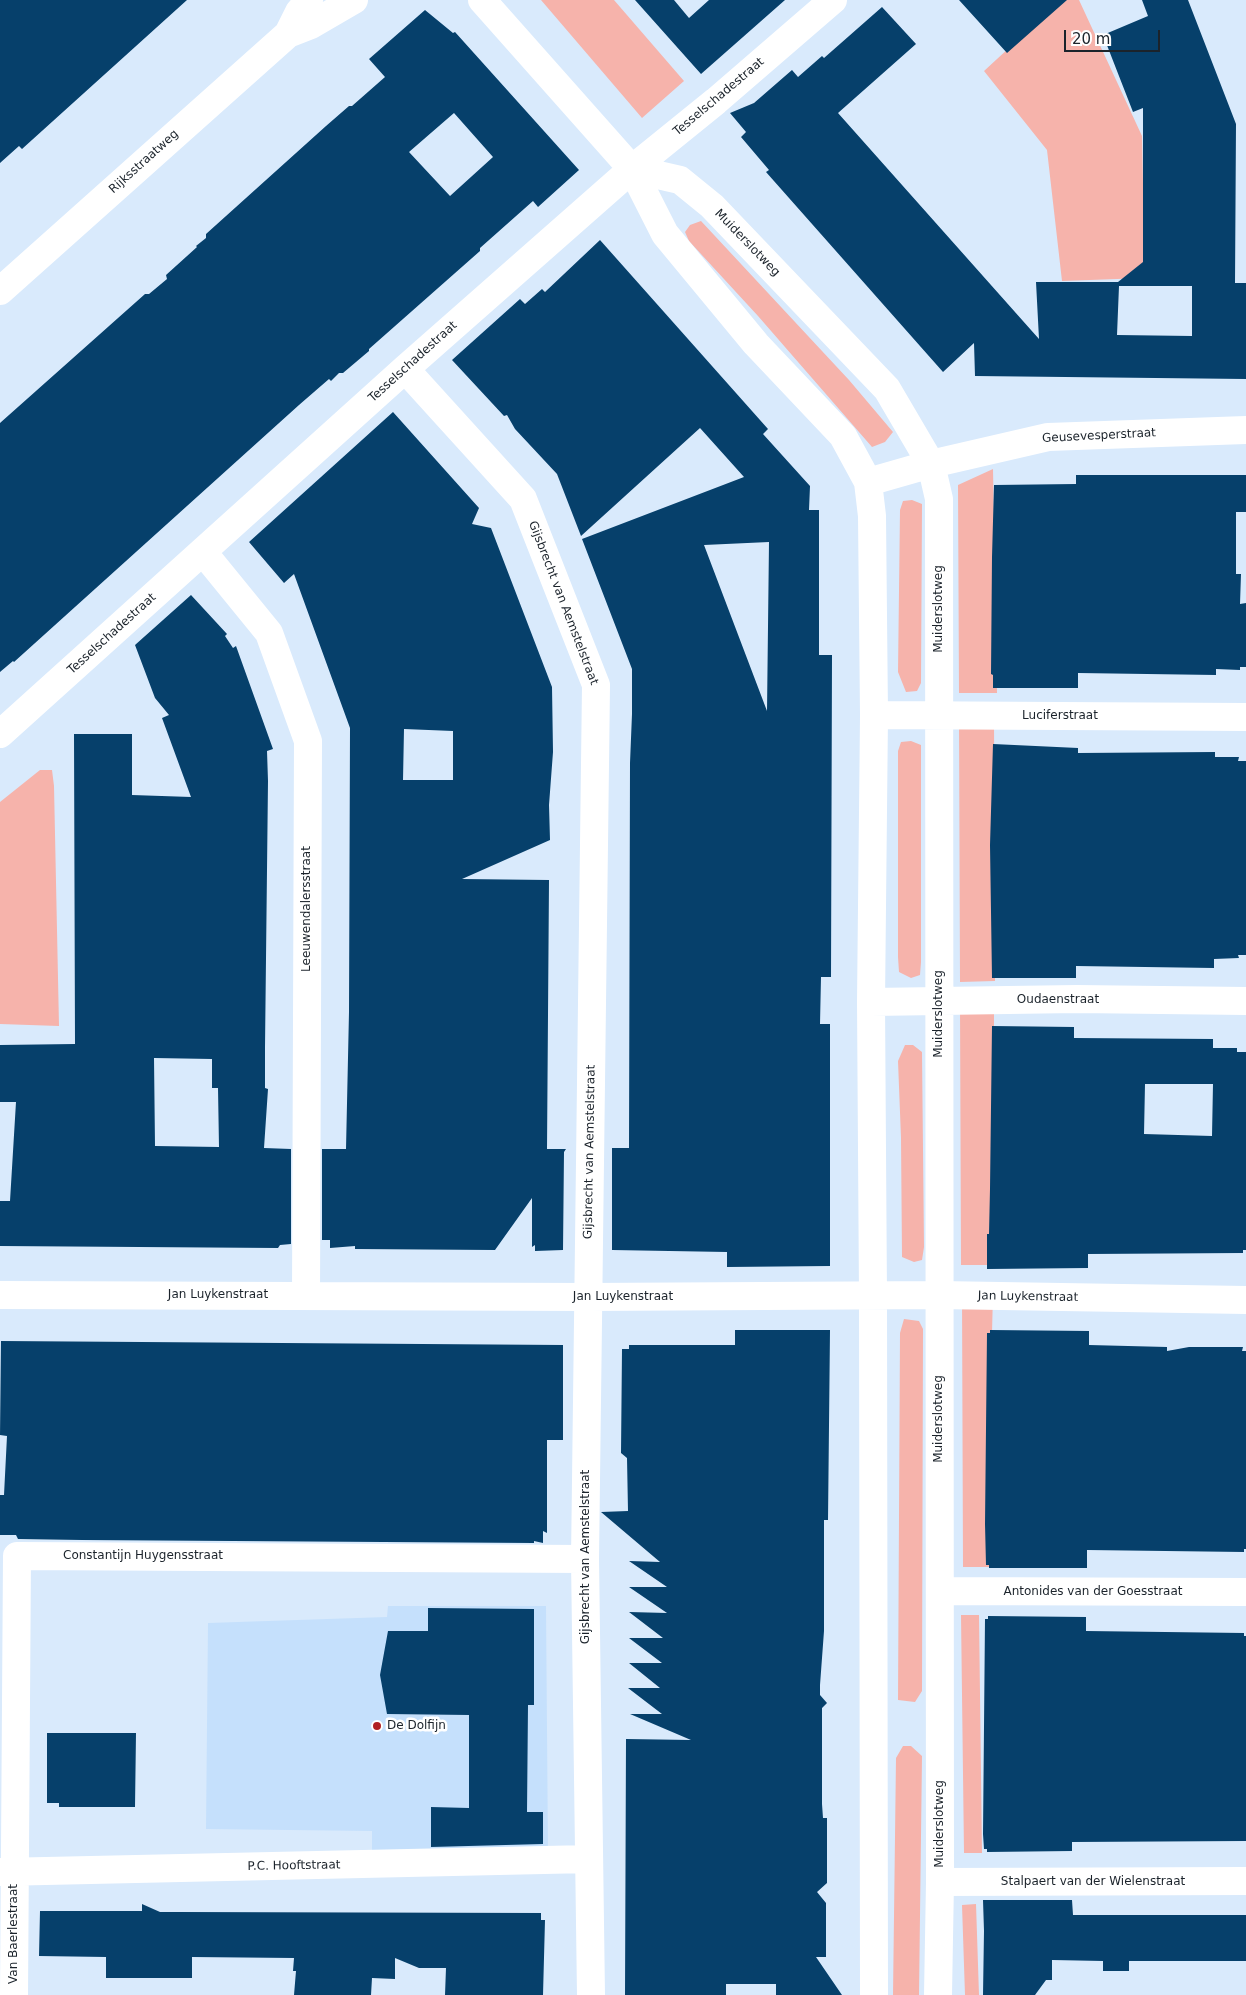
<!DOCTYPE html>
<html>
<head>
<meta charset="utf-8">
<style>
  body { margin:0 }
  #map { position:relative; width:1246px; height:1995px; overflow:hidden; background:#d9eafc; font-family:"DejaVu Sans",sans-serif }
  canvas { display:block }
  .scale { position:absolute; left:1064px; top:30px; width:96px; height:22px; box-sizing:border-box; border:2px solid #1b232b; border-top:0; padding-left:6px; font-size:15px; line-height:18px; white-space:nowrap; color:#1b232b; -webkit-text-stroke:4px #fff; paint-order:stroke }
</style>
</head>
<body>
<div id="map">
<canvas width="1246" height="1995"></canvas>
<div class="scale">20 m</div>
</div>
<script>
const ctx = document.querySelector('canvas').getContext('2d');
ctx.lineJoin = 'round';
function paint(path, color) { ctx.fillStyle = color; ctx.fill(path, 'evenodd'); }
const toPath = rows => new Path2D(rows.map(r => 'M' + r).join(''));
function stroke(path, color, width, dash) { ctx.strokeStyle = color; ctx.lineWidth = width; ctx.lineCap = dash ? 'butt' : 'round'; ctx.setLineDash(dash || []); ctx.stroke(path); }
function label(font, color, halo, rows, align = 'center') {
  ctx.font = font + ' "DejaVu Sans",sans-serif'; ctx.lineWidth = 5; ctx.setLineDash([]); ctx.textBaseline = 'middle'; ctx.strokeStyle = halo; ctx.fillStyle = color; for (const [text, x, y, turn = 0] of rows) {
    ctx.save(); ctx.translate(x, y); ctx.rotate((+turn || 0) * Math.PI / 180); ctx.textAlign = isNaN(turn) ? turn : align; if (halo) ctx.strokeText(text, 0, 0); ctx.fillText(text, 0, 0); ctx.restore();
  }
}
const built = toPath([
  [388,1606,546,1606,548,1853,372,1850,372,1831,206,1829,208,1623,387,1617]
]);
const green = toPath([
  [541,0,614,0,684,81,642,118],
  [1061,0,1079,0,1142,136,1145,278,1062,281,1047,150,984,71],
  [701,221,849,380,893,432,885,442,872,447,758,316,689,241,685,232,690,225],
  [993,469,997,693,959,693,958,485],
  [912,500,922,504,921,683,917,691,906,692,898,672,900,510,903,501],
  [994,716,995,981,960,982,959,717],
  [911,741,921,745,921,962,920,975,911,978,899,972,898,957,898,751,901,742],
  [40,770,52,770,54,786,59,1026,0,1024,0,802],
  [960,1005,994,1006,994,1265,961,1265],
  [905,1045,913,1045,922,1052,924,1247,922,1260,914,1262,902,1257,901,1138,898,1061],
  [962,1294,993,1294,989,1449,989,1567,963,1567],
  [904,1319,919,1321,923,1329,922,1691,915,1702,898,1700,900,1333],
  [961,1615,979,1615,982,1853,964,1853],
  [903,1746,911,1746,922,1756,919,1995,893,1995,896,1758],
  [976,1904,979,1995,965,1995,962,1905]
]);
const building = toPath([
  [0,0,187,0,22,149,19,146,0,163],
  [635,0,674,0,689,18,709,0,785,0,701,74],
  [959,0,1067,0,1007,53],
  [1142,0,1188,0,1236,124,1235,283,1246,283,1246,379,975,376,974,343,943,372,766,172,769,170,741,137,746,132,730,113,754,103,792,70,798,77,822,56,824,58,882,7,916,44,838,113,1039,339,1036,282,1118,282,1143,262,1143,108,1133,112,1103,35,1148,16],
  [1119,286,1192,286,1192,336,1117,335],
  [425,10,453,33,455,32,579,170,538,207,533,201,480,248,480,251,369,349,369,351,343,373,339,373,331,381,329,379,299,405,14,662,13,661,0,672,0,423,145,294,149,294,167,279,166,275,197,247,196,246,206,238,206,234,326,126,349,106,352,106,385,77,369,59],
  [454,113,493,157,450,196,409,152],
  [600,240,768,429,763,434,810,486,809,510,819,510,819,655,832,655,831,977,821,977,820,1024,830,1024,830,1266,727,1267,727,1252,612,1250,612,1148,629,1148,630,763,632,714,632,669,582,539,744,477,700,428,581,536,557,474,515,429,507,415,504,416,452,360,520,299,525,304,542,289,545,292],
  [769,542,767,711,704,545],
  [393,412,479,508,472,524,491,528,552,687,553,752,549,805,550,840,462,879,549,880,547,1149,566,1149,564,1152,563,1250,535,1251,535,1245,532,1247,532,1198,495,1250,355,1249,355,1246,330,1248,330,1240,322,1240,322,1149,346,1149,349,1012,350,728,294,574,284,583,249,542],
  [404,729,453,731,453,780,403,780],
  [1076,475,1246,475,1246,512,1236,512,1236,574,1241,574,1240,604,1246,603,1246,667,1240,667,1240,670,1216,669,1216,675,1078,673,1078,688,993,688,993,675,991,674,992,557,994,485,1076,484],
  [191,595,227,634,225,636,233,648,236,646,273,749,267,751,268,781,265,1047,265,1088,268,1089,264,1148,291,1149,291,1244,280,1245,278,1248,0,1246,0,1201,10,1201,16,1102,0,1102,0,1045,75,1044,74,734,132,734,132,795,191,797,162,718,169,715,155,698,135,645],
  [154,1058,212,1059,212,1088,218,1088,219,1147,155,1146],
  [993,744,1078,748,1078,753,1215,752,1215,757,1239,757,1238,761,1246,761,1246,955,1238,955,1239,958,1214,959,1214,968,1076,966,1076,978,992,978,990,845],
  [992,1026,1074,1027,1074,1038,1213,1039,1213,1048,1237,1048,1237,1052,1246,1052,1246,1250,1243,1250,1243,1253,1088,1254,1088,1268,987,1269,987,1234,989,1234,990,1189],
  [1145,1084,1213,1084,1212,1136,1144,1134],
  [735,1330,830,1330,828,1520,824,1520,824,1631,820,1685,820,1695,827,1703,822,1708,822,1804,823,1818,827,1818,827,1883,817,1892,826,1903,826,1957,816,1957,842,1995,776,1995,776,1984,726,1984,726,1995,625,1995,626,1739,691,1740,630,1714,662,1714,628,1688,660,1688,629,1663,662,1663,629,1638,663,1638,629,1612,667,1613,629,1587,667,1587,629,1561,660,1562,601,1512,628,1511,627,1458,621,1453,622,1349,629,1349,629,1345,735,1345],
  [990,1330,1089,1331,1089,1345,1167,1347,1167,1351,1189,1347,1243,1347,1242,1351,1246,1351,1246,1549,1244,1549,1244,1552,1087,1550,1087,1568,989,1568,989,1565,986,1565,985,1524,987,1333,990,1333],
  [1,1341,563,1345,563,1440,547,1440,547,1533,543,1531,543,1543,534,1541,534,1543,82,1540,18,1539,16,1535,0,1535,0,1495,4,1495,7,1436,0,1435],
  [428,1608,534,1609,534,1705,528,1705,527,1812,543,1812,543,1844,431,1847,431,1807,469,1808,469,1715,387,1714,380,1675,388,1631,428,1631],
  [988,1616,1086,1617,1086,1631,1244,1633,1244,1636,1246,1636,1246,1841,1072,1842,1072,1851,987,1852,987,1849,984,1849,983,1834,985,1619,988,1619],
  [47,1733,136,1733,135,1807,59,1807,59,1803,47,1803],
  [983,1900,1072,1900,1073,1915,1246,1915,1246,1961,1129,1961,1129,1971,1103,1971,1103,1961,1052,1960,1052,1980,1046,1980,1035,1995,983,1995,984,1931],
  [142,1904,160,1912,180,1912,541,1913,541,1920,545,1920,543,1995,445,1995,446,1968,419,1968,395,1958,395,1979,372,1978,371,1995,294,1995,296,1971,293,1971,294,1958,192,1957,192,1978,106,1978,106,1957,39,1956,40,1911,142,1911]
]);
const street = toPath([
  [482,0,632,169,665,234,756,344,843,436,868,482,872,516,874,715,871,1002,873,1297,874,1995],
  [632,169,680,180,712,206,887,389,931,464,939,499,940,1882,938,1995],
  [405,369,523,499,596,685,585,1559,591,1995],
  [868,482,931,464,1048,437,1246,430],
  [203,552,269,633,308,741,306,1296],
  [874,715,1246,717],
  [0,734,405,369,632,169,716,101,833,0],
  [871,1002,1077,999,1246,1001],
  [0,1295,588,1297,939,1295,1246,1300],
  [940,1591,1246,1592],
  [0,1872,589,1859],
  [940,1882,1246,1881],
  [14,1995,17,1556,585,1559]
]);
const secondary = toPath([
  [288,34,311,25,354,0],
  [0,291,288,34,299,12,309,0]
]);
const markers = [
  [377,1726,5,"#b01f22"]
];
const streetNames = [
  ["Tesselschadestraat",719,97,-40],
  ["Rijksstraatweg",144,162,-42],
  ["Muiderslotweg",747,243,46],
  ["Tesselschadestraat",413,362,-42],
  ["Geusevesperstraat",1099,436,-3],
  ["Gijsbrecht van Aemstelstraat",563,603,69],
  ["Muiderslotweg",939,609,-90],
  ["Tesselschadestraat",112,634,-42],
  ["Luciferstraat",1060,716],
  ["Leeuwendalersstraat",307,909,-90],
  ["Oudaenstraat",1058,1000],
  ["Muiderslotweg",939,1014,-90],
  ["Gijsbrecht van Aemstelstraat",590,1152,-89],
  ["Jan Luykenstraat",218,1295],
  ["Jan Luykenstraat",623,1297],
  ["Jan Luykenstraat",1028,1297,1],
  ["Muiderslotweg",939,1419,-90],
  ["Constantijn Huygensstraat",143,1556],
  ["Gijsbrecht van Aemstelstraat",586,1557,-90],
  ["Antonides van der Goesstraat",1093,1592],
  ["Muiderslotweg",940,1824,-90],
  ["P.C. Hooftstraat",294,1866,-1],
  ["Stalpaert van der Wielenstraat",1093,1882],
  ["Van Baerlestraat",14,1934,-90]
];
const poiNames = [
  ["De Dolfijn",387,1726]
];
paint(built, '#c5e0fc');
paint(green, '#f6b3ab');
paint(building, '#06406b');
stroke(street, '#fff', 28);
stroke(secondary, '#fff', 28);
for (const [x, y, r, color] of markers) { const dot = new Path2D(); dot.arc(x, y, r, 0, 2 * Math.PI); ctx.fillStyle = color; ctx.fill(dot); stroke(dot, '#fff', 2); }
label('12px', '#1b232b', '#fff', streetNames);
label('12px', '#1b232b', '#fff', poiNames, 'left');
</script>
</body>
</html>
